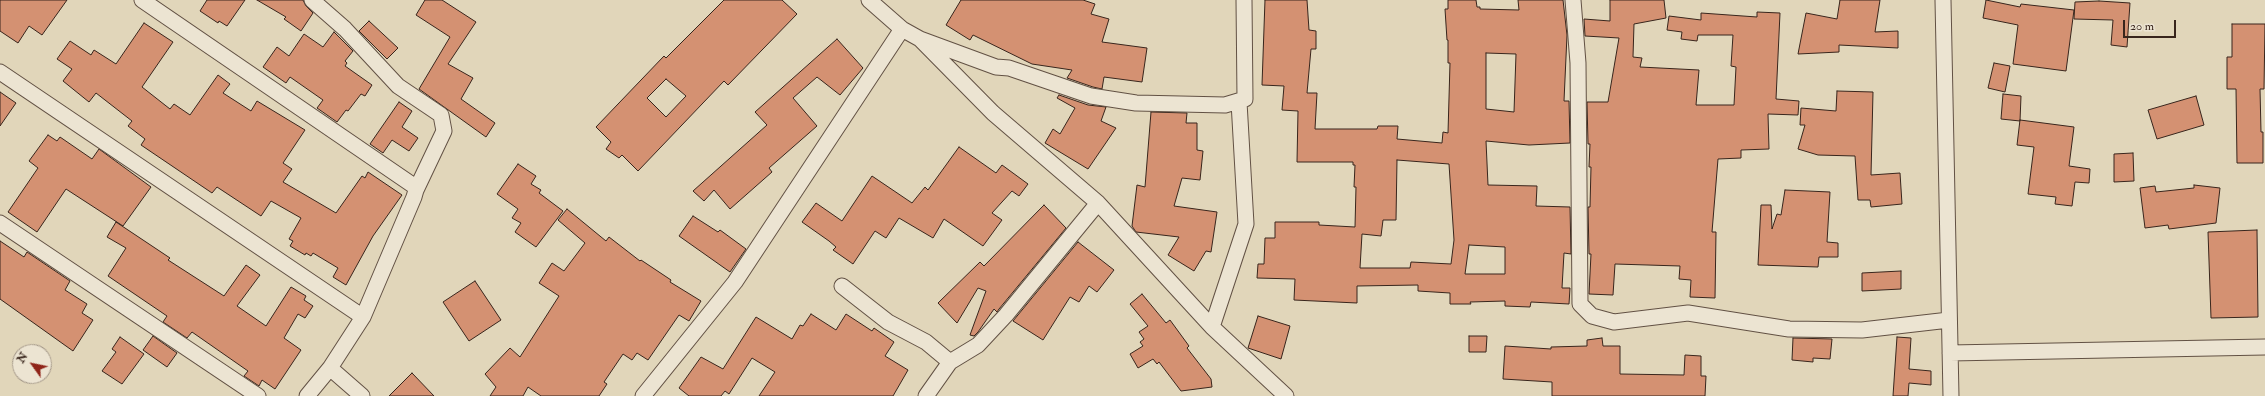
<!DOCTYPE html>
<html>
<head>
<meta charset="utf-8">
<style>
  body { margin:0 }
  #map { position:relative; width:2265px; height:396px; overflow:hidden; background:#e1d6ba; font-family:"IM FELL Double Pica",serif }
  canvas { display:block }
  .north { position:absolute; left:12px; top:344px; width:40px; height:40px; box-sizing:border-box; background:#ece4d2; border:1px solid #a49889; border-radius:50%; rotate:303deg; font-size:11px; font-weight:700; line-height:16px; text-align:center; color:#38251c }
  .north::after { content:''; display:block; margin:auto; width:14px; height:18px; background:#8f2418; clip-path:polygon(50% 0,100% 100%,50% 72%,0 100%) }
  .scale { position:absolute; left:2123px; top:20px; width:53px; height:18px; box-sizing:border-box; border:2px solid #38251c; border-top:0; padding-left:5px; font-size:12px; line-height:14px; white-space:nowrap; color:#38251c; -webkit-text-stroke:3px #ece4d2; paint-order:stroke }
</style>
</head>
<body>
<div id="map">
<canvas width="2265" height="396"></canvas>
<div class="north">N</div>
<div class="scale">20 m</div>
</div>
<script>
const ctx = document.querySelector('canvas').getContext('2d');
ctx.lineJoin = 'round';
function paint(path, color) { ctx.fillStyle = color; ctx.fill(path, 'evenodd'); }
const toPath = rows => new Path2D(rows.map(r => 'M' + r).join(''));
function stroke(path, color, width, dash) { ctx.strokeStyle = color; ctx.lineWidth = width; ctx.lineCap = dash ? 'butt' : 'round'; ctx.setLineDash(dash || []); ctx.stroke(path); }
const building = toPath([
  [0,0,67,0,42,35,29,26,18,43,0,31,0,0],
  [207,0,245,0,227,26,219,21,218,23,200,11,207,0],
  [257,0,303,0,306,6,313,13,301,31,284,19,286,17,257,0],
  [425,0,442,0,476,22,448,64,473,78,461,99,495,123,486,137,419,89,450,37,416,15,425,0],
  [724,0,782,0,797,14,728,85,724,81,638,171,622,155,619,158,606,149,611,142,596,127,664,56,666,58,724,0],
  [666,79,686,96,666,117,647,98,666,79],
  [961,0,1083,0,1095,4,1091,14,1109,19,1102,42,1147,48,1142,82,1104,77,1102,89,1093,87,1067,78,1072,70,1032,64,973,35,970,40,946,25,961,0],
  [1265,0,1307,0,1309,30,1316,31,1316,49,1311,49,1307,93,1317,93,1315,129,1377,129,1378,126,1398,126,1397,139,1442,143,1443,132,1448,133,1450,63,1448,63,1448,40,1447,40,1445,9,1448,9,1448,0,1476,0,1477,7,1480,7,1480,9,1519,10,1518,0,1563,0,1567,35,1564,101,1569,101,1570,143,1529,145,1486,141,1488,185,1537,186,1536,206,1570,207,1571,254,1564,253,1562,288,1570,288,1569,304,1531,302,1530,307,1505,306,1505,301,1470,302,1471,304,1450,304,1450,293,1418,291,1418,285,1357,286,1357,303,1294,300,1295,279,1257,278,1258,264,1264,264,1265,238,1275,238,1275,222,1319,222,1319,225,1355,227,1356,187,1354,187,1355,165,1353,165,1353,162,1297,162,1298,111,1282,110,1284,86,1262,85,1265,0],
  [1486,53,1516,54,1514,112,1486,109,1486,53],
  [1397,160,1449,164,1454,240,1451,264,1411,262,1410,268,1360,268,1362,234,1381,236,1383,220,1396,220,1397,160],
  [1469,245,1505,247,1505,274,1465,274,1469,245],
  [1610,0,1664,0,1666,18,1634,24,1633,57,1642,58,1640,67,1699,70,1696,105,1734,105,1736,67,1731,66,1733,35,1698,35,1697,41,1681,39,1682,32,1667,30,1669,16,1701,20,1701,13,1757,17,1757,12,1780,13,1776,99,1799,101,1798,115,1768,114,1769,149,1741,150,1741,158,1718,159,1712,232,1716,232,1715,298,1690,297,1691,280,1679,279,1680,266,1615,264,1613,295,1589,294,1591,254,1589,254,1588,207,1590,207,1591,167,1589,167,1590,144,1588,144,1587,102,1608,102,1619,38,1585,36,1584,19,1610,21,1610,0],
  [1840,0,1880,0,1875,32,1898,31,1898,48,1839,45,1839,52,1798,54,1806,13,1837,19,1840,0],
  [1986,0,2020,7,2021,4,2074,10,2066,71,2013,64,2018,25,1983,18,1986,0],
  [2099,1,2130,3,2127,47,2111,45,2113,20,2074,19,2075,2,2099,1],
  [369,21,398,48,387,59,359,31,369,21],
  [144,23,173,42,142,87,170,109,174,104,190,115,218,75,230,84,223,93,251,111,257,101,305,130,283,163,292,169,283,182,336,213,362,176,365,178,368,172,402,195,373,236,346,285,333,277,338,268,313,253,311,256,306,253,305,255,290,246,293,241,289,239,301,218,271,201,261,216,217,187,212,193,141,145,145,139,128,126,132,121,96,93,89,102,63,81,72,69,57,59,70,41,91,55,94,50,116,64,144,23],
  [2232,24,2265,24,2264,89,2260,89,2261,132,2263,132,2263,163,2237,163,2236,89,2227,89,2227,57,2232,57,2232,24],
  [334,32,353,51,345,61,347,63,345,66,372,85,365,96,361,94,348,111,346,110,337,122,317,108,323,100,290,77,286,83,263,67,277,47,289,56,304,34,323,47,334,32],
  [837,39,863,68,840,95,817,77,793,98,817,126,769,168,772,172,730,209,714,190,704,201,693,191,767,125,755,112,837,39],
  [1994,63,2010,66,2005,92,1988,88,1994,63],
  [1837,91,1873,92,1871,175,1900,173,1902,204,1871,207,1870,200,1858,200,1855,156,1818,155,1798,149,1805,125,1800,125,1801,108,1836,111,1837,91],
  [0,92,16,103,0,126,0,92],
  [2003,94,2021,96,2020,121,2001,119,2003,94],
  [1059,95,1088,105,1106,107,1101,121,1116,128,1088,169,1045,143,1053,129,1060,134,1075,108,1057,98,1059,95],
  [2196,96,2204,125,2157,139,2148,110,2196,96],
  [399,102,412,111,402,127,418,138,409,151,392,140,383,153,370,144,399,102],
  [1151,112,1187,113,1186,123,1197,123,1197,150,1203,151,1200,180,1182,178,1174,206,1217,212,1211,252,1206,251,1194,271,1168,255,1179,237,1136,232,1132,226,1137,185,1145,187,1151,112],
  [2020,120,2074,127,2069,166,2090,169,2089,183,2075,182,2072,206,2055,204,2056,197,2028,194,2034,147,2017,145,2020,120],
  [48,135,57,141,60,137,92,159,99,149,151,187,123,226,66,189,37,232,8,212,38,168,29,161,48,135],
  [959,147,996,173,1002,165,1028,184,1019,196,1012,191,992,213,1002,220,983,246,944,219,933,238,899,218,886,238,875,231,853,264,833,250,836,247,829,241,802,222,816,203,842,221,872,176,912,203,925,187,928,190,959,147],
  [2133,153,2134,181,2114,182,2114,154,2133,153],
  [518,164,536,176,531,184,541,190,539,193,563,211,536,247,515,232,521,223,512,218,518,209,497,194,518,164],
  [2194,185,2220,188,2216,223,2169,229,2168,225,2145,228,2140,188,2155,186,2156,192,2194,188,2194,185],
  [1785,190,1830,192,1827,242,1838,243,1838,257,1819,257,1818,267,1758,265,1761,205,1771,205,1772,229,1777,214,1781,215,1785,190],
  [1044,205,1066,228,999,309,997,312,994,309,978,332,974,336,970,335,986,291,978,288,957,323,938,303,980,262,984,266,1044,205],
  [567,209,606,241,609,237,640,261,641,260,671,280,670,282,701,301,689,321,679,315,648,360,637,353,632,360,623,354,604,382,607,384,599,396,541,396,528,387,523,396,490,396,496,387,485,374,510,348,520,357,559,296,539,283,552,263,564,271,585,243,558,220,567,209],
  [693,216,718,232,720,230,746,249,730,272,679,236,693,216],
  [116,222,170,258,168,260,224,296,246,265,260,275,237,306,266,326,291,287,306,296,304,300,313,306,305,318,298,314,284,338,301,350,275,389,262,380,259,386,244,376,248,371,192,332,187,338,163,322,167,316,108,276,126,248,107,237,116,222],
  [2257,230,2258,317,2211,318,2208,232,2257,230],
  [0,241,24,257,27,252,70,281,65,290,87,304,82,313,93,320,73,351,0,299,0,241],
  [1078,242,1114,270,1097,292,1089,286,1079,302,1070,297,1043,340,1013,321,1078,242],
  [1901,271,1901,289,1862,291,1862,273,1901,271],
  [475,281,501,320,469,341,443,302,475,281],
  [1142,294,1166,323,1170,320,1189,346,1187,348,1211,379,1212,387,1181,391,1159,362,1157,364,1153,359,1138,368,1130,354,1143,346,1140,342,1144,339,1139,332,1148,326,1130,304,1142,294],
  [811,314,836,330,846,314,872,331,874,328,894,342,885,356,908,370,893,396,759,396,775,372,752,358,729,394,725,391,721,396,689,396,679,388,701,357,723,369,756,317,792,339,800,325,803,326,811,314],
  [1258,316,1290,326,1281,359,1248,348,1258,316],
  [153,336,177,353,167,367,143,350,153,336],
  [1469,336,1487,336,1486,352,1469,352,1469,336],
  [120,337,144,354,122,384,102,371,116,352,112,349,120,337],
  [1897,337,1911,338,1909,369,1931,371,1931,385,1909,383,1908,396,1893,396,1897,337],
  [1602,338,1603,346,1620,346,1620,374,1684,375,1685,355,1701,356,1701,376,1706,376,1705,396,1552,396,1552,382,1503,379,1505,346,1551,349,1551,347,1587,346,1587,340,1602,338],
  [1793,338,1832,339,1830,359,1813,358,1813,362,1792,360,1793,338],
  [412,373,434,396,389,396,412,373]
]);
const minor = toPath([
  [142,0,414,186,416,190],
  [869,0,902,29,920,39,996,67,1009,68,1091,96,1136,103,1225,105,1245,99,1244,0],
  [1573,0,1578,63,1580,304,1592,316,1614,322,1688,313,1789,329,1862,330,1949,320],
  [1943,0,1951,396],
  [920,39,993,113,1098,203,1212,327,1286,396],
  [0,72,363,317],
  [0,223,258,396],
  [842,286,888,322,926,342,950,362],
  [1212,327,1246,224,1239,102],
  [1950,353,2265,347],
  [330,368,362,396],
  [307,396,330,368,363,317,414,197,416,190,444,131,441,115,398,86,345,29,312,0],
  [643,396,735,282,902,29],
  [926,396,950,362,978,345,1006,315,1098,203]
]);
paint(building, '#d49172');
stroke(building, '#38251c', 1);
stroke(minor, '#625144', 17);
stroke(minor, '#ece4d2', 15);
</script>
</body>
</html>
